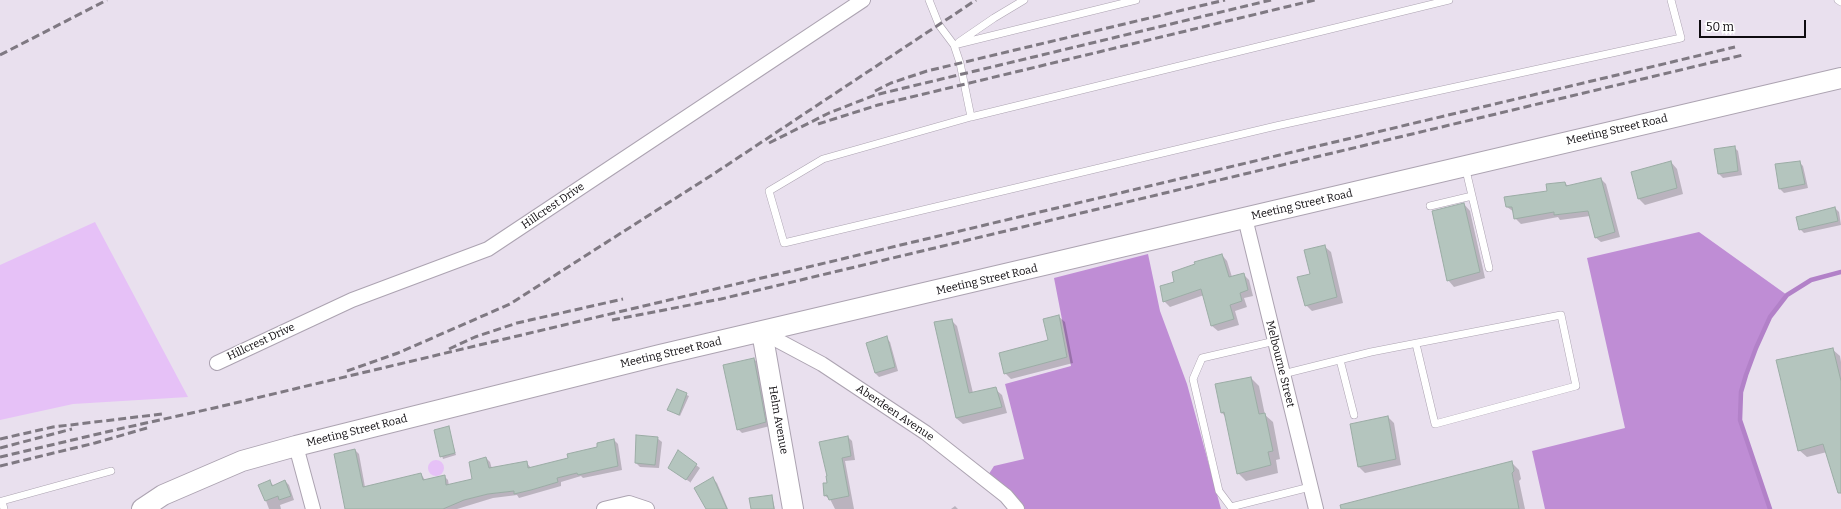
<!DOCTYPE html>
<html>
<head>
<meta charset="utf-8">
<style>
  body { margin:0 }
  #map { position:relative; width:1841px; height:509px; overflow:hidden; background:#e9e0ee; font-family:Bitter,serif }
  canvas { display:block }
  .scale { position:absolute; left:1699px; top:20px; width:107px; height:18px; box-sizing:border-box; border:2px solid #0e0b0f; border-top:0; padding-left:5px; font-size:12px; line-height:14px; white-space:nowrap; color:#0e0b0f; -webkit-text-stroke:3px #fff; paint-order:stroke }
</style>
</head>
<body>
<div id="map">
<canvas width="1841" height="509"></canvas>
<div class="scale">50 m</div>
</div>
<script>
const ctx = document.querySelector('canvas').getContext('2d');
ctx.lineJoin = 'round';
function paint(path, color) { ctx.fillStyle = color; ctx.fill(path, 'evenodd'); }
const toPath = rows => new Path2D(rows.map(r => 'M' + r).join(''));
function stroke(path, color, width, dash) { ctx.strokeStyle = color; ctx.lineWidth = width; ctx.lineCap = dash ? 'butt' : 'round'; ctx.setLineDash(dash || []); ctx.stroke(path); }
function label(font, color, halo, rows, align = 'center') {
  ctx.font = font + ' Bitter,serif'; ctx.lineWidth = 3; ctx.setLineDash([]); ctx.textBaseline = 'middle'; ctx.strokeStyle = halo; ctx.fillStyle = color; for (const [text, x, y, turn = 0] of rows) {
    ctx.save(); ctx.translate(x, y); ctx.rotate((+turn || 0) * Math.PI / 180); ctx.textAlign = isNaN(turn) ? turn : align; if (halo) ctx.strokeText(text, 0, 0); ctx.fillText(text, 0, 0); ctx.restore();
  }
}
const green = toPath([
  [95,222,188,397,73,404,0,420,0,265],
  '428 468a8 8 0 1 1 16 0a8 8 0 1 1-16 0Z'
]);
const forest = toPath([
  [1699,232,1787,295,1770,317,1756,348,1741,392,1740,420,1770,509,1545,509,1532,451,1625,428,1587,258],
  [1148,254,1160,311,1187,384,1221,509,1017,509,985,480,994,466,1024,459,1005,384,1071,366,1054,278]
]);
const shadow = toPath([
  [1734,147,1738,151,1742,175,1723,178,1719,174,1715,150],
  [1671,162,1677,169,1683,194,1645,205,1639,199],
  [1799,162,1803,166,1808,188,1784,193,1780,189],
  [1601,179,1606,184,1620,237,1601,242,1595,237,1590,216,1560,220,1558,217,1521,224,1515,218,1514,212,1507,207,1548,192,1565,183,1568,186],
  [1464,204,1470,211,1485,278,1454,287,1448,280],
  [1835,208,1839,212,1841,225,1804,233,1800,229],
  [1324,246,1331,252,1343,303,1312,311,1306,305,1311,275],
  [1222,255,1227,261,1232,277,1243,274,1249,280,1253,296,1244,298,1247,307,1235,311,1239,325,1218,331,1212,326,1204,295,1170,307,1164,301,1176,283],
  [1058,316,1065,322,1073,363,1011,379,1005,373,1049,341],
  [951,320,957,326,973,393,995,389,1002,395,1007,413,963,424,956,418],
  [886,338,890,342,898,371,879,377,875,373],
  [1832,349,1840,356,1841,362,1841,494,1827,452,1807,457,1799,450],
  [754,359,758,363,770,426,742,433,738,429],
  [1251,378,1259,386,1265,415,1273,422,1280,459,1276,460,1278,473,1246,481,1238,473,1226,417,1222,413],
  [677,391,689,396,680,416,669,410],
  [1388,417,1394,423,1401,465,1365,473,1359,467,1351,425],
  [448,427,456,455,443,459,435,431],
  [848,437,852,441,855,460,845,461,854,509,835,509,830,499,825,496,824,484,828,484],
  [657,438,662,442,659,468,640,467,636,463],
  [614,440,618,444,622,470,583,478,581,476,561,482,561,486,519,498,517,495,493,498,457,509,347,509,355,450,359,454,365,487,421,474,425,480,444,476,448,480,449,486,473,480,486,458,490,462,492,469,526,462,531,468,569,459],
  [1511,462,1519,470,1521,479,1519,481,1525,509,1362,509],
  [696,465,700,468,690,483,690,482,669,468],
  [713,479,717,483,728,509,733,509,707,509],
  [285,481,289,485,294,500,280,505,281,509,269,509,260,485,270,482,274,486],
  [772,496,775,509,752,509],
  [955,506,958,509,951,509]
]);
const stream = toPath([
  [1770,509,1740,420,1741,392,1746,375,1756,348,1770,317,1787,295,1811,280,1841,272]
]);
const building = toPath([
  [1735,146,1738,171,1718,174,1714,149,1735,146],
  [1671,161,1677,188,1638,199,1631,172,1671,161],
  [1800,161,1805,184,1779,189,1775,164,1800,161],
  [1601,178,1615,232,1595,238,1588,211,1554,215,1554,212,1514,219,1512,207,1506,207,1504,197,1547,191,1546,184,1565,182,1566,186,1601,178],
  [1464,203,1480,272,1447,281,1432,211,1464,203],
  [1835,207,1838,221,1799,230,1796,217,1835,207],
  [1325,245,1337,297,1305,306,1297,277,1310,274,1304,250,1325,245],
  [1222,254,1229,277,1244,273,1248,290,1240,293,1242,301,1230,305,1234,319,1211,326,1201,289,1163,302,1160,286,1174,282,1172,272,1195,264,1194,262,1222,254],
  [1059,315,1067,357,1004,374,999,353,1048,340,1043,319,1059,315],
  [952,319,969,393,996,387,1002,407,956,418,934,322,952,319],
  [887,336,895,367,875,373,866,343,887,336],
  [1833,348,1841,381,1841,493,1838,493,1823,444,1798,451,1776,360,1833,348],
  [754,358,766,422,737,430,723,365,754,358],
  [1251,377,1259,414,1265,413,1273,451,1268,452,1271,465,1237,474,1224,412,1221,413,1215,384,1251,377],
  [677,389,687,393,679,415,667,410,677,389],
  [1388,416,1396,459,1358,467,1350,424,1388,416],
  [449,426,455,453,440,457,434,430,449,426],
  [636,435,658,437,655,465,635,463,636,435],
  [848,436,851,456,842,458,849,496,829,500,827,495,824,496,823,483,827,483,826,476,827,476,819,442,848,436],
  [614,439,618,466,578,475,577,473,557,478,558,482,531,490,514,494,514,491,488,494,464,500,443,509,345,509,334,454,355,449,363,487,421,473,423,480,445,475,446,485,472,479,469,462,486,457,489,468,527,461,528,468,568,458,567,454,597,447,597,443,614,439],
  [678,450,697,464,686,480,668,468,678,450],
  [1512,461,1514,471,1512,473,1519,509,1341,509,1340,505,1512,461],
  [713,477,727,509,706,509,694,488,713,477],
  [270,480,272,486,285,480,291,496,279,500,278,496,265,501,258,485,270,480],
  [772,495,774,509,751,509,749,498,772,495]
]);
const lane = toPath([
  [929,0,939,25,954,45,960,63,971,117],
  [1449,0,971,117,823,159,769,191,784,243,1276,126,1681,38,1671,0],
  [1838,0,1841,2],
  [959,42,994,18,1024,0],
  [954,45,1136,0],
  [1465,166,1489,268],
  [1430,206,1472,196],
  [1340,360,1354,415],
  [1283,374,1371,352,1561,315,1576,386,1435,424,1416,344],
  [1231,507,1219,491,1193,379,1202,358,1275,341],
  [4,509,2,501,111,471],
  [1232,509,1231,507,1310,487]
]);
const street = toPath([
  [1245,218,1316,509],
  [762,332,822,364,926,433,1006,496,1017,509],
  [217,363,352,300,488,249,863,0],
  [296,446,313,509],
  [604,509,629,503,647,509]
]);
const secondary = toPath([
  [762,332,793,509],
  [142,509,163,495,242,461,296,446,660,355,1841,78]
]);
const rail = toPath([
  [0,55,107,0],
  [875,91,891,83,927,71,1225,0],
  [818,124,878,105,1315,0],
  [769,143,829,113,875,95,1271,0],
  [612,320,721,299,1743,55],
  [449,349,475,337,517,323,623,299],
  [347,371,398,353,510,304,715,173,976,0],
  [0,439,53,427,162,414],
  [0,448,72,429],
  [0,457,119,429,214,408,1735,47],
  [0,466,95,443,147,428]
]);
const streetNames = [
  ["Meeting Street Road",1617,130,-13],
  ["Meeting Street Road",1302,205,-13],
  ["Hillcrest Drive",553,206,-34],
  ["Meeting Street Road",987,280,-13],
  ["Hillcrest Drive",261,342,-25],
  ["Meeting Street Road",671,353,-13],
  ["Melbourne Street",1280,364,76],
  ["Aberdeen Avenue",895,413,34],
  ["Helm Avenue",778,420,80],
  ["Meeting Street Road",357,431,-14]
];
paint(green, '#e6c1f7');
paint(forest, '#bf8dd5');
paint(shadow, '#0003');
stroke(stream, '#b281c8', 4.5);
paint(building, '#b4c5be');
stroke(building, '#9baca5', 1);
stroke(lane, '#aca3b1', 8);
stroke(street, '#aca3b1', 16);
stroke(secondary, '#aca3b1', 22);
stroke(lane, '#fff', 7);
stroke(street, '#fff', 14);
stroke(secondary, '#fff', 20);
stroke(rail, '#7f7982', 3, [8, 4]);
label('11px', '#0e0b0f', '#fff', streetNames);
</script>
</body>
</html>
